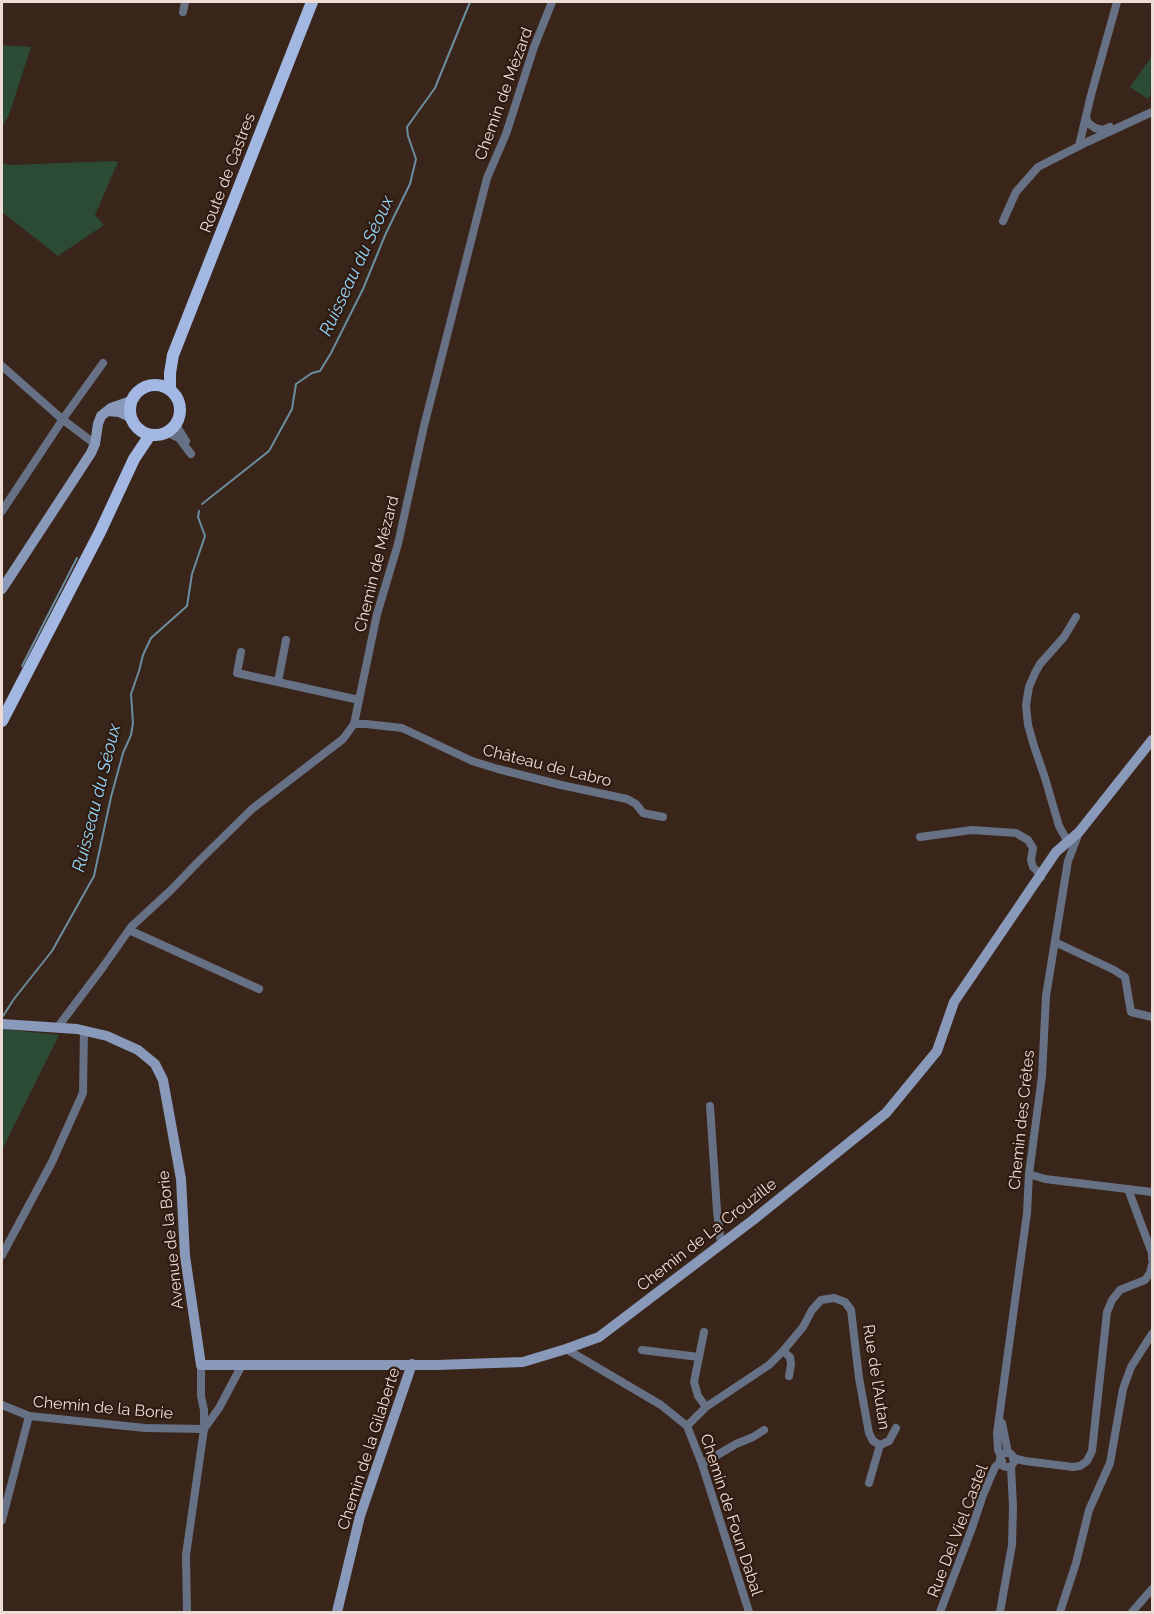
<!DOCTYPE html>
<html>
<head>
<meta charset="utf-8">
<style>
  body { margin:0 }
  #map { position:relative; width:1154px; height:1614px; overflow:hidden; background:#3a251a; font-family:Raleway,sans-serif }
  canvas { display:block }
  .frame { position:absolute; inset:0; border:3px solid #ebdcd5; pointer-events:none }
</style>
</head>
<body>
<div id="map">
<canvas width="1154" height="1614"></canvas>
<div class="frame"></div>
</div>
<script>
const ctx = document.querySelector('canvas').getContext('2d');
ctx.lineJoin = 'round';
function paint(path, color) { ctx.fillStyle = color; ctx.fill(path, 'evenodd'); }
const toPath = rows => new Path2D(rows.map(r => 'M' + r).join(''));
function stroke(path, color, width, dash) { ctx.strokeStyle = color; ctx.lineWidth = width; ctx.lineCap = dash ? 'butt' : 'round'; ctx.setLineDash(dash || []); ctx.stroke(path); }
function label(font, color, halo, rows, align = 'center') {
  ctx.font = font + ' Raleway,sans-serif'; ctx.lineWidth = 4.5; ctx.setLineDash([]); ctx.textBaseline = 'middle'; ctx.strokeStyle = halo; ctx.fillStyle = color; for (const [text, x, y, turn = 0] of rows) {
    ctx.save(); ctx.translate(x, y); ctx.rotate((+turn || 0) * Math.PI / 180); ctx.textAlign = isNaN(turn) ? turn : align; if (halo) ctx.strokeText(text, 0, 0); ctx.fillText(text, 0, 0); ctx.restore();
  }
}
const green = toPath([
  [2,45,31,47,9,115,2,127],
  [1152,56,1152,92,1148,99,1130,87],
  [114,161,118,162,95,215,104,225,58,256,2,212,2,163,10,165],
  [2,1029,59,1035,2,1150]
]);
const stream = toPath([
  [202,504,269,451,292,409,296,384,312,373,320,371,331,353,363,289,386,233,410,184,416,159,408,136,407,127,435,88,470,2],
  [22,666,77,558],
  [3,1016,14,999,52,951,94,876,111,797,123,753,131,735,133,723,131,694,139,671,143,655,151,638,187,606,192,574,205,536,198,517,199,511]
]);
const street = toPath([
  [183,12,185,2],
  [1086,117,1088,123,1095,128,1103,130,1110,127],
  [1079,146,1091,95,1117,2],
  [1003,221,1016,192,1038,167,1087,142,1152,112],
  [2,366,62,419,95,444],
  [176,425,186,441],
  [166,432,179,438,191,454],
  [2,511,65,416,103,363],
  [241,652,237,673,359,700],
  [278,682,286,640],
  [354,724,366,724,402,728,472,761,498,769,561,785,627,799,636,804,643,813,663,817],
  [920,837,972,830,1016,833,1028,840,1033,848,1031,860,1033,867,1041,875,1041,877],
  [1068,842,1059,826,1045,778,1034,746,1028,725,1026,705,1029,687,1035,673,1040,664,1064,637,1076,617],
  [129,930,259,989],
  [1055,942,1114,970,1125,977,1131,1012,1152,1017],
  [57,1028,103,967,131,927,170,891,198,862,252,809,343,739,354,724,377,614,398,544,424,426,487,178,506,134,534,47,552,2],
  [710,1106,717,1211,721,1244],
  [1029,1174,1045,1179,1152,1192],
  [1128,1189,1152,1253,1152,1259],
  [2,1255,52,1162,83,1093,84,1031],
  [704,1332,694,1382,698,1396,706,1407],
  [566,1349,661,1405,687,1426,702,1464,749,1612],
  [642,1350,699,1357],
  [783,1351,790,1357,791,1365,789,1376],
  [2,1405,29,1416,145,1428,204,1429],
  [1002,1423,1008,1453],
  [687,1426,706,1407,769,1365,783,1351,803,1327,812,1310,821,1300,834,1298,845,1302,851,1310,859,1378,869,1433,873,1441,880,1445,889,1441,896,1428],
  [204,1429,219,1408,242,1365],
  '1000 1460a7 7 0 1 1 14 0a7 7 0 1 1-14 0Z',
  [1001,1456,998,1450,997,1433,1027,1213,1029,1174,1042,1076,1046,996,1068,861,1078,835],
  [1013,1458,1025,1461,1073,1467,1080,1466,1087,1461,1092,1451,1107,1312,1112,1300,1120,1290,1145,1280,1150,1273,1152,1265],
  [702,1464,736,1444,753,1437,764,1430],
  [869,1483,880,1445],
  [2,1520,29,1416],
  [187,1612,186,1555,204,1429,204,1410,201,1396,201,1365],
  [940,1612,972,1528,983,1495,995,1467,1002,1461],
  [1000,1612,1012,1545,1013,1508,1011,1466],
  [1060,1612,1076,1563,1089,1510,1110,1463,1123,1389,1131,1367,1152,1334],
  [1132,1612,1152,1589]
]);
const secondary = toPath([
  [108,411,119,412,130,417],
  [2,589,91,453,95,444,98,424,101,416,111,408,131,401],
  [2,1024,77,1029,107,1036,138,1050,155,1064,163,1080,181,1179,185,1256,201,1365,437,1365,523,1362,566,1349,599,1337,753,1220,886,1113,937,1051,954,1002,1056,852,1079,832,1152,740],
  [337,1612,360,1516,412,1364]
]);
const primary = toPath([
  '130 410a25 25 0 1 1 50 0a25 25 0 1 1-50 0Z',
  [170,390,170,373,173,355,312,2],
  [2,721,100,532,134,459,150,435]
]);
const streetNames = [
  ["Chemin de Mézard",504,94,-70],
  ["Route de Castres",228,173,-69],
  ["Chemin de Mézard",377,564,-76],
  ["Château de Labro",547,766,14],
  ["Chemin des Crêtes",1022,1120,-84],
  ["Chemin de La Crouzille",707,1235,-38],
  ["Avenue de la Borie",171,1240,-96],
  ["Rue de l'Autan",876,1377,81],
  ["Chemin de la Borie",103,1408,5],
  ["Chemin de la Gilaberte",369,1449,-72],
  ["Chemin de Foun Dabal",731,1515,72],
  ["Rue Del Viel Castel",958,1531,-69]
];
const waterNames = [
  ["Ruisseau du Séoux",357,266,-65],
  ["Ruisseau du Séoux",97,798,-76]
];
paint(green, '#2b4b35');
stroke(stream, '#6a8ea0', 2);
stroke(street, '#677186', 8);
stroke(secondary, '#8999ba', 10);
stroke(primary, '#a2b8e2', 12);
label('16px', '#ebdcd5', '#301b11', streetNames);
label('italic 18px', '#92d6fa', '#301b11', waterNames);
</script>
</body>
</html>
